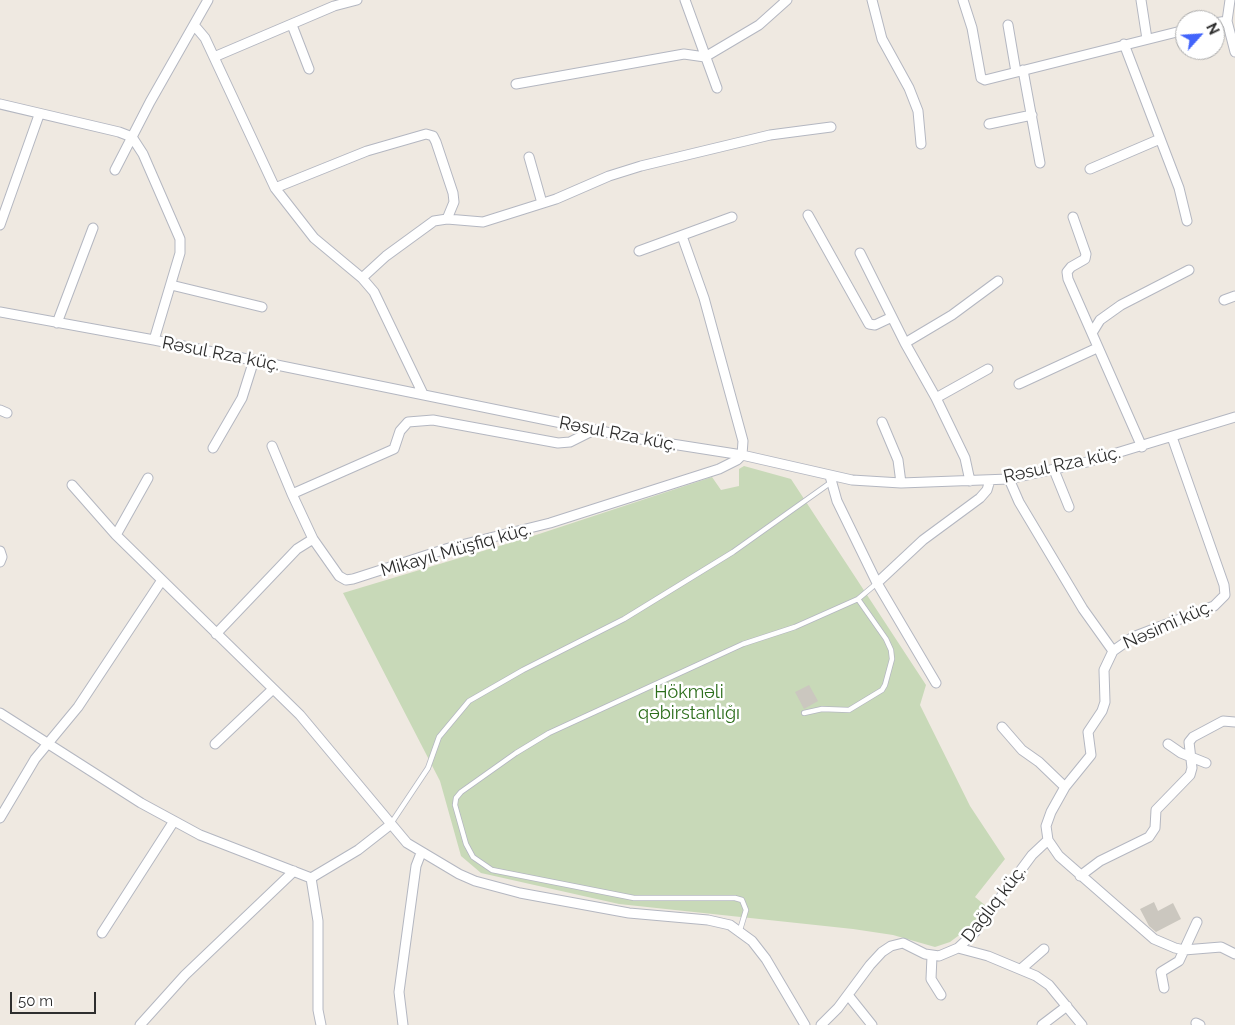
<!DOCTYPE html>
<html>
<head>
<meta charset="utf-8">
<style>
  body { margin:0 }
  #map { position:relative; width:1235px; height:1025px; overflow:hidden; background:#efe9e1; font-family:Raleway,sans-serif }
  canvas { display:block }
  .north { position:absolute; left:1175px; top:10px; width:50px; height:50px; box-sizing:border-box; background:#fff; border:1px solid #ababab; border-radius:50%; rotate:64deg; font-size:14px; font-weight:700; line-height:20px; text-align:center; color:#2e2e2e }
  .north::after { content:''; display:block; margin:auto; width:18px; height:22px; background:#4264fb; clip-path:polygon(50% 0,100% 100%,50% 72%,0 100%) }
  .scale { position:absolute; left:10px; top:992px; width:86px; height:22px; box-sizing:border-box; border:2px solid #2e2e2e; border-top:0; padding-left:6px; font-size:15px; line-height:18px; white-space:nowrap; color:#2e2e2e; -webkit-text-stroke:4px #fff; paint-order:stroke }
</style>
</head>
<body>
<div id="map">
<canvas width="1235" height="1025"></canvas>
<div class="north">N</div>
<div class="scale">50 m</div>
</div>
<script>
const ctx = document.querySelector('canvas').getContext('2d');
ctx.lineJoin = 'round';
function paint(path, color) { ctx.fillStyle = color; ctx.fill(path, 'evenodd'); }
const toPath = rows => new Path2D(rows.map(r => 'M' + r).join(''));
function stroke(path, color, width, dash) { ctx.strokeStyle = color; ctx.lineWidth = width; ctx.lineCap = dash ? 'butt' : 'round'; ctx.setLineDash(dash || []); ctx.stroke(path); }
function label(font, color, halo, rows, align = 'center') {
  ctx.font = font + ' Raleway,sans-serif'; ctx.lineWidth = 5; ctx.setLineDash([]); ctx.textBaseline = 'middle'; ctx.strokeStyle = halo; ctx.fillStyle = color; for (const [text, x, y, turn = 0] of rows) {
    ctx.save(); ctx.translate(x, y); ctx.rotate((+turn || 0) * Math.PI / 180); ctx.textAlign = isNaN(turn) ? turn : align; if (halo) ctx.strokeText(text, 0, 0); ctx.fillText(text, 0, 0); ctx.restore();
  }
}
const cemetery = toPath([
  [744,466,791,479,926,685,920,705,970,806,1005,859,975,897,986,906,974,924,950,942,935,947,893,935,853,929,619,904,481,873,461,856,440,781,343,593,536,535,712,477,721,490,739,486,739,469]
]);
const building = toPath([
  [809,685,818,701,804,709,795,692],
  [1154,902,1158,911,1173,903,1181,919,1156,932,1149,926,1140,909]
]);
const service = toPath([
  [804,713,822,709,849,710,882,690,885,685,892,659,891,650,886,639,858,599],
  [390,825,428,768,439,737,469,701,523,670,624,619,733,552,830,483],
  [740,930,746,910,742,900,735,898,634,898,492,870,473,857,466,844,455,805,456,798,461,792,516,753,549,733,743,644,795,627,858,599,877,583]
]);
const minor = toPath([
  [685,0,717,88],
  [872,0,882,39,909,88,918,111,921,144],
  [963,0,972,28,981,78,985,80,1185,30],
  [1141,0,1147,39],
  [1230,0,1227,21,1235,52],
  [1215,23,1227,21],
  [194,25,205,38,275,188,314,238,362,278,374,292,423,394],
  [292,25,309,69],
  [1008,25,1016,72],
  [1124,44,1179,188,1187,221],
  [214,57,334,6,357,0],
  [1023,70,1040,163],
  [516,84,684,54,705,57,759,25,787,0],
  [0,104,119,132,132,137,143,154,180,239,180,253,154,340],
  [989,124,1032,115],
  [529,157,542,203],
  [1090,169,1160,139],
  [115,170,150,102,208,0],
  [275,188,367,151,426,134,433,136,436,142,453,193,454,202,447,219],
  [808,215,869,324,875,325,892,317],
  [1073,217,1086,254,1085,259,1071,267,1067,272,1068,279,1142,447],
  [0,225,39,115],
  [639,251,732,217],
  [860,253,905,343,936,398,965,458,970,481],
  [362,278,386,256,434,221,447,219,483,222,556,199,609,176,641,166,770,135,831,127],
  [171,285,262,307],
  [1224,300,1235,296],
  [0,312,154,340,640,439,742,455,852,480,901,483,1009,479,1087,462,1235,417],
  [57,323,93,228],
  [1092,333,1100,320,1121,305,1189,270],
  [905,343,952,315,998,281],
  [1019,384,1097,348],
  [936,398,988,369],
  [0,410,7,413],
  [882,422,898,460,901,483],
  [1172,437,1224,585,1225,595,1214,606,1133,637,1113,651,1104,670,1105,702,1102,711,1088,732,1091,755,1065,787,1051,812,1046,826,1048,840,1059,856,1154,939,1175,948,1184,950,1221,947,1235,954],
  [272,446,292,494,313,539],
  [213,448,242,398,254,360],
  [1054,470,1069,507],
  [830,476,837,501,877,583,936,683],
  [1009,479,1019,502,1083,609,1113,651],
  [72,485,116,535,300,715,407,843,459,874,475,881,520,893,629,913,708,920,730,925,752,941,766,959,805,1025],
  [292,494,394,449,400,431,408,422,433,420,558,443,570,442,594,430],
  [116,535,148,478],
  [0,551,2,557,0,562],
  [877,583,923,540,980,498,987,490,990,480],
  [216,634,297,549,313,539,339,576,346,580,353,579,449,548,550,523,719,469,737,460,742,455,743,441,704,298,682,236],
  [0,713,141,803,200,835,311,878],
  [1002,727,1022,750,1039,762,1065,787],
  [215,744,273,689],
  [1168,744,1181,753,1206,763],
  [0,818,35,759,78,707,162,580],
  [1080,876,1100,861,1149,837,1155,828,1156,810,1190,775,1192,768,1189,742,1193,737,1223,721,1235,722],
  [102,933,174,821],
  [958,948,988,956,1036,976,1049,985,1082,1025],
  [932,956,931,979,941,995],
  [1021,969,1044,949],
  [1164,988,1161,972,1179,961,1197,922],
  [848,995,872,1025],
  [1196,1023,1200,1025],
  [140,1025,185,975,294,871],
  [321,1025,318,1010,318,921,311,878,358,850,390,825],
  [403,1025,399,992,416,866,421,853],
  [821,1025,838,1008,870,965,882,952,891,946,903,943,925,954,939,956,958,948,975,932,1032,855,1048,840],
  [1042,1025,1067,1006]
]);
const streetNames = [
  ["Rəsul Rza küç.",221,354,11],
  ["Rəsul Rza küç.",618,434,11],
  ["Rəsul Rza küç.",1062,465,-12],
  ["Mikayıl Müşfiq küç.",456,550,-16],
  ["Nəsimi küç.",1168,625,-24],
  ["Dağlıq küç.",994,904,-52]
];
const parkNames = [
  ["Hökməli",689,693],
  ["qəbirstanlığı",689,714]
];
paint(cemetery, '#c8d9b8');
paint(building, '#cbc7bf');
stroke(service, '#b4b7c1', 6);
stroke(minor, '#b4b7c1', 11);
stroke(service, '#fff', 4.5);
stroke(minor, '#fff', 9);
label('18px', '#2e2e2e', '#fff', streetNames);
label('18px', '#2c6e1b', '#fff', parkNames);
</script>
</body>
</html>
